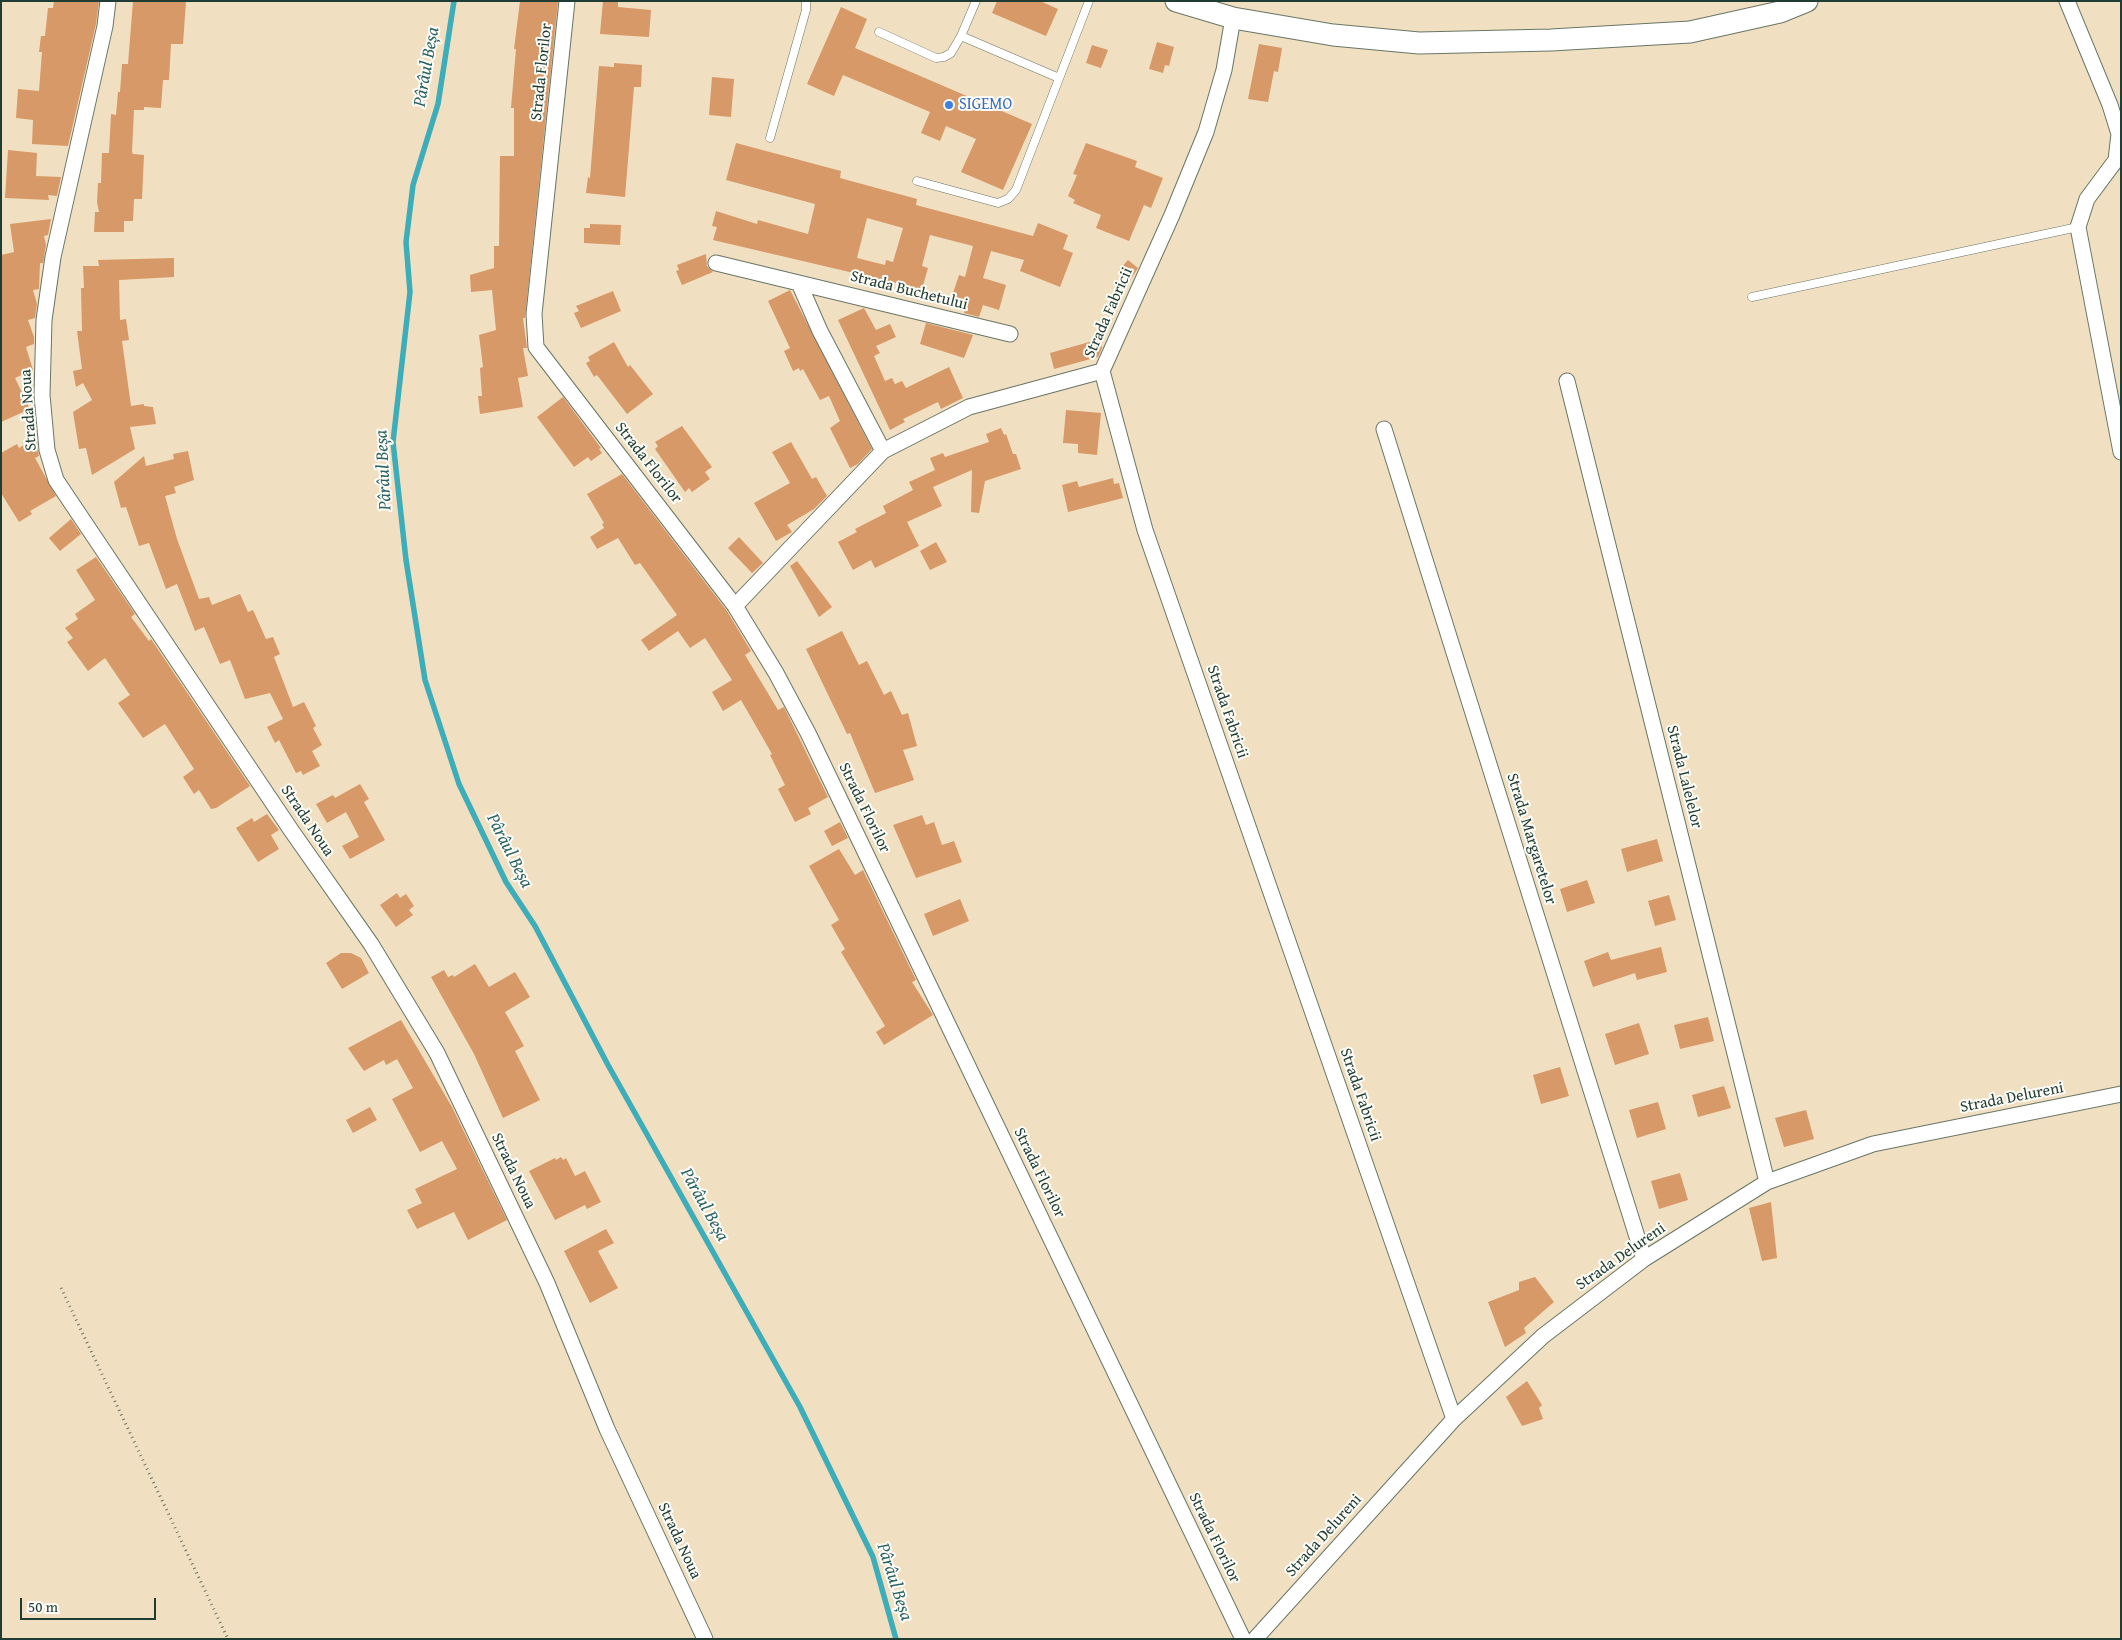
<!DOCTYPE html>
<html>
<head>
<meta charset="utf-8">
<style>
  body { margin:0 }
  #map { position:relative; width:2122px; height:1640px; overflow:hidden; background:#f1dfc1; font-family:"Gentium Book Plus",serif }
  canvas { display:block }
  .frame { position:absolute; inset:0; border:2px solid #1f3d34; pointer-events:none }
  .scale { position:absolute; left:20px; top:1598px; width:136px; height:22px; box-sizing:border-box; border:2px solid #1f3d34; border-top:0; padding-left:6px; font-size:15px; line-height:18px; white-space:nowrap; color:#1f3d34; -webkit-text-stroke:4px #fdfcf7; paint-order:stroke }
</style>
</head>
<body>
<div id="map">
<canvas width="2122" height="1640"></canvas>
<div class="frame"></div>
<div class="scale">50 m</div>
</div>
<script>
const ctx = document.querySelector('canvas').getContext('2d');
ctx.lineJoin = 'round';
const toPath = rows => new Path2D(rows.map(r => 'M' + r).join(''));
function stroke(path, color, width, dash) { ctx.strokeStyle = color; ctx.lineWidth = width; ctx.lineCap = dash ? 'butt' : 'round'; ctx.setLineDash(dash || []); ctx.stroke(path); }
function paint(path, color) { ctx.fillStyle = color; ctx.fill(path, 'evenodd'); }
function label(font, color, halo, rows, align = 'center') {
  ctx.font = font + ' "Gentium Book Plus",serif'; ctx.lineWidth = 4; ctx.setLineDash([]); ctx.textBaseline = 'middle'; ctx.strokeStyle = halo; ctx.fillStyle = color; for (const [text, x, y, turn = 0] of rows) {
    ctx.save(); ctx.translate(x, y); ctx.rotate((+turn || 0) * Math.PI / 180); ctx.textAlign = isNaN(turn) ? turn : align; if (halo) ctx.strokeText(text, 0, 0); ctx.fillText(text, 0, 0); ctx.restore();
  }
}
const stream = toPath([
  [454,1,438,104,413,185,406,242,410,292,393,442,406,560,425,680,459,784,506,882,535,926,608,1065,800,1407,873,1557,896,1639]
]);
const building = toPath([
  [54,1,99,1,96,24,68,146,32,144,33,120,16,118,18,89,39,91,42,52,39,52,41,36,45,36,48,8,53,8],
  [133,1,186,1,183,44,171,44,169,80,163,80,161,108,144,107,144,110,134,110,132,152,133,154,144,155,142,199,134,199,133,221,124,221,124,232,94,232,95,212,99,212,97,202,98,183,101,183,102,153,109,153,111,114,116,115,118,92,120,92,122,64,128,64],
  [520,1,558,1,525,318,523,318,527,348,523,348,528,376,518,378,523,407,480,414,478,396,482,396,480,368,483,367,479,335,496,330,492,290,471,292,470,275,494,268,494,246,499,246,500,156,514,156,514,108,511,108,516,49,514,49],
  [603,1,618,2,618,7,651,10,649,37,600,34],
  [997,1,1040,1,1058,9,1046,36,992,13],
  [841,7,867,19,855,48,1032,124,1003,190,961,172,976,139,946,126,940,141,921,133,930,112,843,75,834,96,807,84],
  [1157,42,1174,47,1169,66,1165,65,1163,73,1149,69],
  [1259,44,1282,48,1278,72,1274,71,1268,102,1248,99],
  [1092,45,1108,50,1101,68,1086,63],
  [614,63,642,65,641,87,634,87,625,197,586,193,588,177,590,178,599,66,614,67],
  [712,77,734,79,731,117,709,115],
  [736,143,841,171,840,178,917,199,916,205,1033,236,1038,223,1068,235,1063,249,1073,253,1060,287,1020,271,1024,260,991,251,983,278,1006,285,999,310,983,305,979,317,964,313,967,300,952,296,959,275,965,277,973,246,930,235,922,266,928,268,922,289,713,240,717,227,712,226,716,211,757,224,758,220,808,234,815,204,726,180],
  [867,218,903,228,893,262,886,260,885,265,857,258],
  [1086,143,1137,161,1135,167,1163,178,1151,208,1144,205,1129,241,1096,228,1101,215,1073,203,1075,200,1068,196,1077,175,1073,174],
  [8,150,37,153,36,176,61,177,57,196,48,195,49,200,5,198],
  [51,219,48,235,44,236,46,245,43,263,40,263,39,289,33,290,37,304,35,318,28,320,34,337,34,344,26,347,33,370,15,378,30,409,1,422,1,255,14,252,10,224],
  [590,224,621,225,620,245,584,243,584,228,590,228],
  [706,254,707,266,713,272,682,285,676,271,679,270,677,265],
  [174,258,174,277,119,280,120,320,126,319,129,340,122,341,131,406,144,404,144,406,153,407,156,424,130,427,135,449,92,475,86,448,79,449,73,412,92,400,83,383,76,387,73,371,82,369,77,331,82,331,81,288,84,288,83,266,99,266,98,260],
  [1128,260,1138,268,1129,282,1118,271],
  [790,290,872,449,858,464,850,468,830,428,840,421,829,396,820,400,803,369,800,371,799,368,793,371,784,351,790,348,768,301],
  [613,291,621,311,581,328,574,313,579,311,576,306],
  [864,308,876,330,890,324,896,337,876,346,880,353,874,356,885,381,892,378,895,384,902,381,906,388,949,367,963,398,941,409,938,402,903,419,905,422,890,430,838,320],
  [926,323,973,335,964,358,920,344],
  [1100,339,1102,348,1098,357,1054,369,1050,353],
  [614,342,628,367,630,365,653,394,627,414,597,375,594,377,586,363,590,361,588,357],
  [563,397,601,448,599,449,602,453,591,461,588,457,574,467,537,417],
  [1066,410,1101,413,1097,455,1078,453,1078,444,1063,443],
  [682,426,712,467,705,472,710,479,692,492,689,488,685,492,655,449,658,446,655,442],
  [1001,428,1004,435,1006,434,1013,454,1016,454,1021,469,985,481,979,513,971,512,972,470,933,487,942,506,907,522,919,546,875,568,871,560,853,570,838,542,857,532,855,529,886,513,883,506,913,490,909,482,935,470,930,458,943,453,945,457,989,442,986,434],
  [36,438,39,456,35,458,56,496,30,511,32,514,19,522,1,493,1,453,17,444,19,448],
  [791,442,812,479,816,477,827,496,814,509,787,525,792,532,776,541,754,503,790,483,772,452],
  [188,451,194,480,174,487,176,493,165,496,177,539,199,599,209,597,212,605,240,594,248,612,253,610,266,639,273,637,280,654,274,657,293,707,304,702,316,726,313,728,322,745,312,751,320,766,303,775,301,771,296,773,279,740,275,743,267,727,283,719,270,693,245,699,230,660,220,664,204,627,195,631,177,584,166,589,149,543,139,546,126,507,121,508,114,482,144,456,146,466,174,459,173,454],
  [622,474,727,611,751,651,745,655,778,710,784,707,828,797,808,808,811,814,795,822,778,789,785,785,770,755,772,754,741,700,723,711,712,692,732,680,705,638,690,648,678,631,649,651,641,640,677,615,640,563,635,565,618,538,597,549,590,537,604,528,602,524,604,523,587,494],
  [1113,478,1114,484,1119,483,1123,498,1068,512,1062,485,1077,481,1079,487],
  [71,519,81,534,60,551,49,538],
  [739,537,763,563,752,573,728,548],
  [936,542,947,562,930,570,920,551],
  [96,557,135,614,131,617,149,641,151,639,250,786,216,808,211,809,199,790,194,794,183,777,194,769,165,724,143,738,118,703,130,695,105,658,88,671,67,642,73,638,65,628,78,619,75,614,95,600,76,570],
  [797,561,832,607,819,617,790,566],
  [842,631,859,665,867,661,884,695,891,691,902,715,908,713,917,746,903,750,914,780,875,793,850,733,847,734,806,649],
  [360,784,369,799,364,802,385,840,350,859,342,846,359,837,346,812,327,823,316,804,333,795,335,798],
  [267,814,279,830,271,835,279,849,258,862,236,828,252,818,254,822],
  [922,815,926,825,934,822,942,845,954,841,962,862,916,878,893,825],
  [840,822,848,838,832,846,824,831],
  [1657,839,1663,861,1627,872,1621,849],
  [839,849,855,875,863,870,916,980,912,982,933,1015,884,1045,876,1032,885,1026,841,952,845,949,831,925,839,920,809,866],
  [1587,880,1595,903,1567,912,1560,889],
  [397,893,400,898,406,894,414,906,409,910,413,915,396,927,380,905],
  [1669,895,1676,920,1655,926,1648,901],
  [960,899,969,921,933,936,924,914],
  [1661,947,1667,972,1637,980,1635,973,1593,987,1584,961,1608,952,1611,960],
  [341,953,351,953,361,958,369,973,342,989,326,963],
  [475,964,489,987,515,972,530,997,505,1012,524,1046,515,1051,540,1100,503,1118,474,1054,431,977,444,970,448,977,453,975,454,977],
  [1708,1017,1714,1041,1680,1049,1674,1025],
  [401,1020,452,1107,507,1220,468,1240,454,1212,417,1229,407,1210,422,1203,415,1189,457,1169,442,1141,420,1152,392,1099,413,1088,397,1059,386,1065,384,1060,364,1071,348,1048],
  [1639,1023,1649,1054,1615,1065,1605,1034],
  [1560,1067,1569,1096,1541,1104,1533,1075],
  [1724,1086,1731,1108,1698,1117,1692,1095],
  [1658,1102,1666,1129,1637,1138,1629,1110],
  [370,1107,377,1120,353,1133,346,1120],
  [1806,1110,1814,1139,1784,1147,1775,1118],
  [561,1157,563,1160,566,1158,575,1176,585,1171,601,1202,587,1209,585,1205,555,1220,529,1171,555,1158,556,1160],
  [1680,1173,1688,1200,1659,1209,1651,1181],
  [1771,1202,1777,1258,1762,1261,1749,1208],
  [606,1229,614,1243,598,1251,618,1288,590,1303,564,1251],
  [1535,1277,1554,1302,1524,1328,1526,1333,1505,1347,1488,1302,1519,1290,1519,1282],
  [1527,1381,1542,1405,1539,1408,1543,1419,1522,1426,1506,1397]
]);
const path = toPath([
  [61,1288,228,1639]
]);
const lane = toPath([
  [879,32,936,58,944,57,951,53,961,36,976,1],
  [961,36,1059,78],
  [770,138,806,10,806,1],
  [917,181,998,203,1008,199,1016,190,1089,1],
  [1752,297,2078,227]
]);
const street = toPath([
  [108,1,105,26,53,257,44,320,42,395,47,450,56,480,291,830,371,944,437,1053,547,1283,607,1429,705,1639],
  [567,1,534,314,536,347,735,606,776,673,808,733,1243,1639],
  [2067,1,2110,105,2119,134,2116,160,2087,199,2078,227,2121,452],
  [1233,18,1224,70,1206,132,1172,215,1102,371,1145,530,1454,1419],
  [716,263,1010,334],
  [799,283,820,331,883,451],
  [1567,381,1767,1182],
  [1384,429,1644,1259],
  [735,606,883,451,969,407,1102,371],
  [1255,1639,1454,1419,1543,1336,1644,1259,1767,1182,1873,1144,2121,1094]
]);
const secondary = toPath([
  [1176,1,1233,18,1333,35,1419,43,1551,40,1690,32,1780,12,1807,1]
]);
const markers = [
  [949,105,5,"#3f7fe0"]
];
const streetNames = [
  ["Strada Florilor",542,72,-84],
  ["Strada Buchetului",909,291,14],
  ["Strada Fabricii",1109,313,-66],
  ["Strada Noua",29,410,-94],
  ["Strada Florilor",648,463,52],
  ["Strada Fabricii",1227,712,71],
  ["Strada Lalelelor",1684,777,76],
  ["Strada Florilor",864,808,64],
  ["Strada Noua",307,821,56],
  ["Strada Margaretelor",1531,839,73],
  ["Strada Fabricii",1360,1095,71],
  ["Strada Delureni",2012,1098,-11],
  ["Strada Noua",513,1171,64],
  ["Strada Florilor",1039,1173,64],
  ["Strada Delureni",1621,1257,-35],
  ["Strada Delureni",1324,1536,-48],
  ["Strada Florilor",1214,1538,64],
  ["Strada Noua",679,1541,65]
];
const shopNames = [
  ["SIGEMO",959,105]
];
const waterNames = [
  ["Pârâul Beșa",427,67,-80],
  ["Pârâul Beșa",384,470,-93],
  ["Pârâul Beșa",509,851,63],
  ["Pârâul Beșa",704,1205,61],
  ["Pârâul Beșa",894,1582,72]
];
stroke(stream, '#3dadb9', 5.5);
paint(building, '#d79967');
stroke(lane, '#687665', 9);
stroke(street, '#687665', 17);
stroke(secondary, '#687665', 23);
stroke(path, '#687665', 3, [1, 4]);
stroke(lane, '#fff', 8);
stroke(street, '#fff', 15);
stroke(secondary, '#fff', 21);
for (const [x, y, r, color] of markers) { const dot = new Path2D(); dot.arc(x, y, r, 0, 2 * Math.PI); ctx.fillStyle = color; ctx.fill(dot); stroke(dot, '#fdfcf7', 2); }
label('16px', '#1f3d34', '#fdfcf7', streetNames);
label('16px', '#366cbe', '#fdfcf7', shopNames, 'left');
label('italic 18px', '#2a6463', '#fdfcf7', waterNames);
</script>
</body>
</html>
